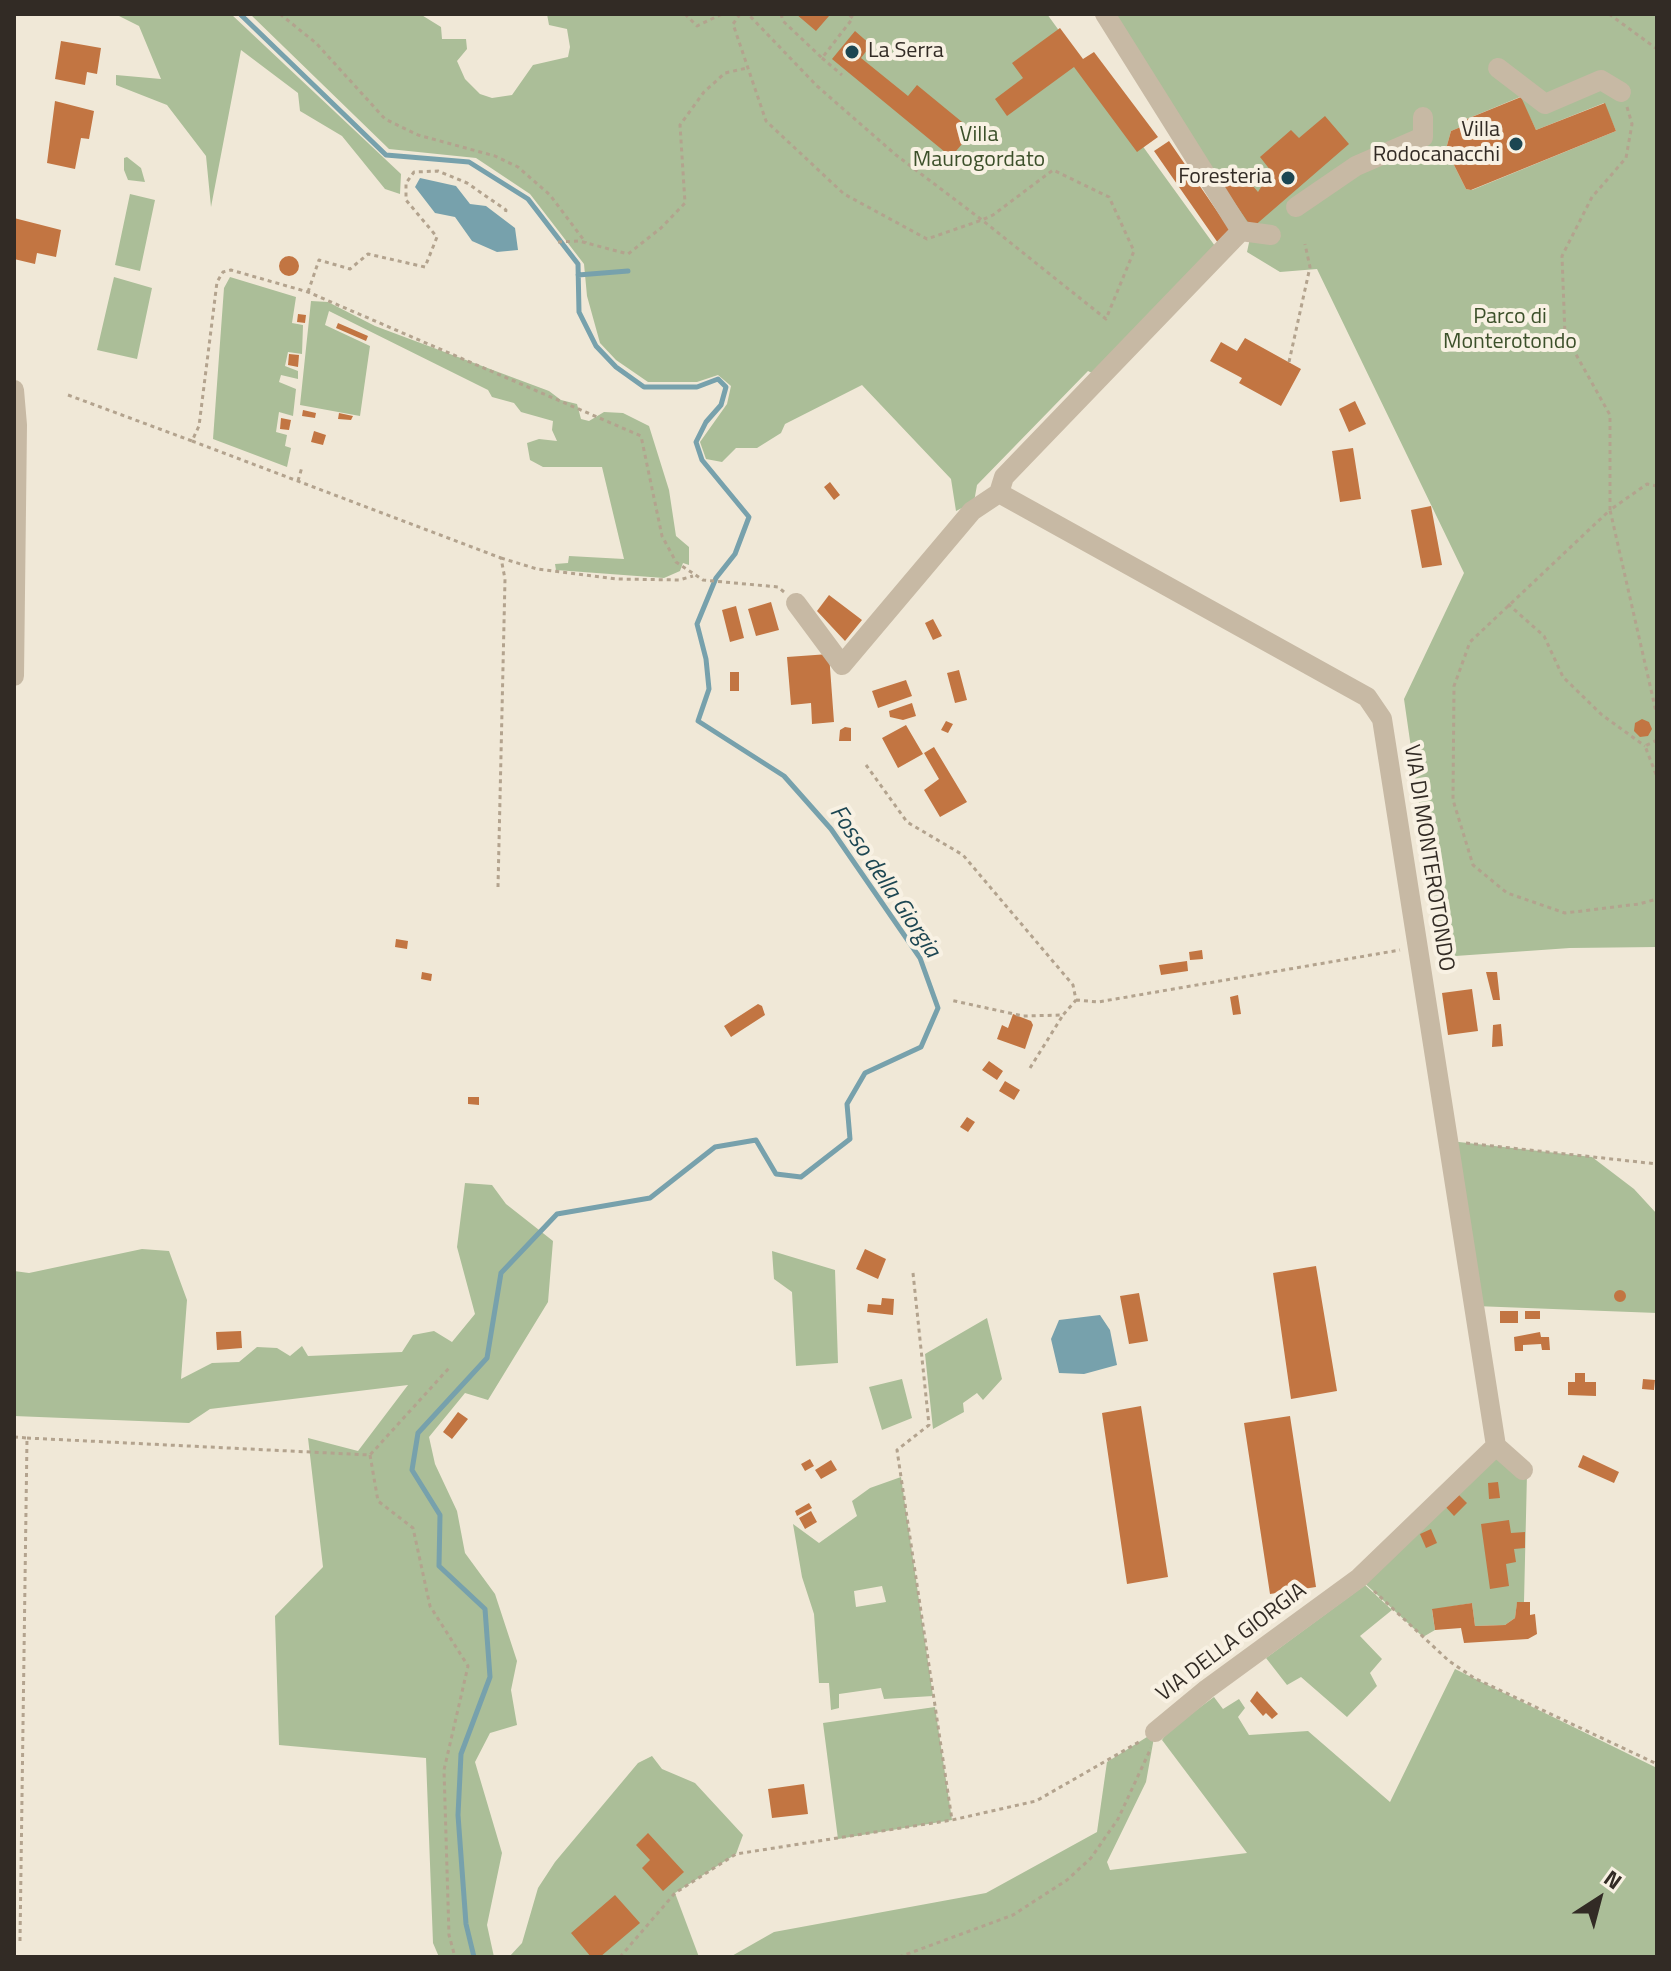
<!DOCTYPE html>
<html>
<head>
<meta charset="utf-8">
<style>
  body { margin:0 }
  #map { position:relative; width:1671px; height:1971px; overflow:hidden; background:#f0e8d7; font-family:"Titillium Web",sans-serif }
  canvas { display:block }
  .frame { position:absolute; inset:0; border:16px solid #322b25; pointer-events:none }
  .north { position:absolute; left:1559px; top:1859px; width:80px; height:80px; -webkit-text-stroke:6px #f8f1e3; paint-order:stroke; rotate:36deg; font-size:22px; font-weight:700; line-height:32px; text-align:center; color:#322b25 }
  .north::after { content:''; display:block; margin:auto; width:28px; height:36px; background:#322b25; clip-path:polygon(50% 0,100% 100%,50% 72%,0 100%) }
</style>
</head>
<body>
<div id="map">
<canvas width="1671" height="1971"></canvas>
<div class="frame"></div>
<div class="north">N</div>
</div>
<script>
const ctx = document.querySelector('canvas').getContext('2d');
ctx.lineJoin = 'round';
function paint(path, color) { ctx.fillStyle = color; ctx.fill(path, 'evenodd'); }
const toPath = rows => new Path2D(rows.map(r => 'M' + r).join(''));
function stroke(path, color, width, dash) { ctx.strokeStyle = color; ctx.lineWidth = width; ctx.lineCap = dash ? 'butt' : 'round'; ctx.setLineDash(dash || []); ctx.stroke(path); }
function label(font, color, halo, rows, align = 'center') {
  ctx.font = font + ' "Titillium Web",sans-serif'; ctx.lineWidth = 8; ctx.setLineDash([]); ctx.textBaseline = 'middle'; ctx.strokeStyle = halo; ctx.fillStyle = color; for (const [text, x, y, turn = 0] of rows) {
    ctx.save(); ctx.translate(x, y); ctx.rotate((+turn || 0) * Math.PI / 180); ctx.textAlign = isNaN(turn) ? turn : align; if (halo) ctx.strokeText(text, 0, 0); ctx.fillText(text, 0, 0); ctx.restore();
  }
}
const green = toPath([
  [115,14,231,14,401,174,400,194,385,189,342,136,300,111,298,93,241,50,211,207,206,156,167,105,116,85,116,75,161,79,139,26],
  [250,14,420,14,441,27,442,39,466,39,467,49,457,61,465,79,480,94,492,98,512,95,533,65,568,57,570,47,567,29,549,25,547,14,1047,14,1215,246,1094,374,1088,371,977,485,974,502,956,511,951,479,862,385,785,424,781,433,757,448,736,448,722,462,706,459,700,442,727,404,731,386,718,375,697,382,648,382,616,360,600,343,587,296,584,264,530,194,476,158,389,149],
  [1113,14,1657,14,1657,947,1570,948,1441,957,1404,699,1464,573,1317,269,1280,272,1247,252,1250,238],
  [1520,97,1536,130,1604,103,1616,131,1472,190,1466,189,1446,149,1451,131,1463,126,1462,121],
  [127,157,141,168,145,182,128,180,124,170,124,158],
  [130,194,155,200,140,271,115,265],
  [114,277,152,288,137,359,97,350],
  [230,277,296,297,292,323,303,325,302,354,288,352,285,366,298,371,298,379,281,375,279,382,296,389,293,416,279,412,276,432,287,435,285,446,291,448,287,467,213,439,224,288],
  [311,301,328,302,375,326,549,391,561,400,577,404,581,419,589,421,604,412,623,413,649,426,669,490,676,536,689,547,689,565,683,563,680,571,664,578,556,570,555,564,568,563,569,556,624,559,602,467,543,467,530,460,527,443,539,439,557,441,552,430,553,421,521,412,514,403,492,397,488,390,329,311,325,325,370,346,360,416,300,405],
  [1450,1141,1592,1157,1634,1189,1657,1214,1657,1313,1475,1306],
  [465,1183,492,1185,506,1204,553,1241,548,1302,488,1400,465,1393,429,1437,435,1464,457,1511,465,1553,495,1594,517,1661,511,1690,517,1725,490,1733,475,1762,502,1853,487,1925,494,1957,439,1957,433,1943,426,1758,279,1745,275,1616,323,1567,308,1438,358,1451,408,1385,210,1409,189,1423,14,1416,14,1271,29,1273,142,1249,169,1251,187,1300,181,1379,212,1363,239,1362,257,1347,277,1348,290,1356,302,1346,308,1356,402,1352,413,1335,434,1331,452,1342,475,1314,457,1247],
  [772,1251,835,1270,838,1363,796,1366,792,1292,774,1279],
  [987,1318,1002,1379,983,1400,977,1393,963,1403,964,1412,933,1429,925,1354],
  [902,1379,912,1418,882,1430,869,1387],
  [1496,1446,1527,1473,1524,1602,1517,1603,1515,1618,1505,1625,1475,1626,1472,1603,1432,1610,1435,1630,1423,1637,1359,1578],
  [901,1477,933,1696,884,1699,881,1688,839,1694,839,1708,831,1710,829,1683,819,1683,814,1614,802,1577,793,1524,819,1543,857,1516,852,1501,870,1488],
  [882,1586,886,1602,856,1607,854,1591],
  [1365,1585,1392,1610,1360,1636,1382,1659,1370,1673,1377,1686,1347,1717,1301,1677,1287,1685,1266,1658],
  [1455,1669,1657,1768,1657,1957,730,1957,774,1932,986,1893,1097,1832,1107,1762,1155,1732,1146,1782,1107,1862,1110,1870,1247,1853,1162,1740,1169,1730,1214,1697,1223,1709,1239,1699,1245,1708,1238,1717,1249,1735,1308,1731,1390,1802],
  [935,1707,952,1820,838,1839,823,1723],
  [652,1756,662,1769,695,1783,743,1835,736,1854,675,1893,699,1957,509,1957,522,1943,538,1888,555,1862,638,1763]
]);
const water = toPath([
  [420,178,456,186,470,204,486,206,515,228,518,250,497,252,472,241,455,217,435,213,415,187],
  [1100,1315,1110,1330,1117,1365,1084,1374,1059,1373,1051,1339,1059,1320]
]);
const stream = toPath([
  [240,14,386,155,469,162,528,199,578,264,579,312,596,346,616,367,644,387,697,387,718,379,726,387,721,405,706,422,696,442,702,460,749,517,735,554,716,578,697,624,706,659,709,689,698,721,784,776,831,829,920,958,938,1008,921,1047,865,1073,847,1104,850,1139,801,1177,776,1174,756,1140,715,1147,650,1198,557,1214,501,1273,487,1358,418,1433,412,1470,440,1515,439,1566,485,1609,490,1677,461,1754,458,1815,466,1924,474,1957],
  [578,275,628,271]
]);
const building = toPath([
  [796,14,826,14,829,16,816,31],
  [1060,28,1083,59,1094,52,1158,137,1137,152,1074,67,1007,116,995,99,1023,78,1012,63],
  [855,31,871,45,861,58,908,96,917,85,973,131,951,157,832,59],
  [61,41,101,48,97,74,87,72,85,85,55,79],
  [1521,97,1536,130,1605,103,1616,131,1471,190,1466,189,1446,149,1451,131,1463,126,1462,121],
  [55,101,94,111,89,139,81,138,75,169,47,163],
  [1325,116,1349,144,1252,228,1223,186,1241,172,1258,192,1271,171,1260,157,1291,130,1299,138],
  [1169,141,1230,230,1218,243,1154,151],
  [14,218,61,230,56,257,37,253,35,264,14,259],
  '279 266a10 10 0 1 1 20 0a10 10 0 1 1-20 0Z',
  [298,314,306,315,305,323,297,322],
  [338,323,368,336,366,341,336,328],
  [1245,338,1301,369,1281,406,1239,383,1242,378,1210,361,1221,342,1237,351],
  [289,354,299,355,298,367,288,365],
  [1355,401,1366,424,1349,432,1339,409],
  [303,410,316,413,315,418,302,416],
  [339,413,353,416,351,420,338,419],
  [281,418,291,420,289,430,280,429],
  [314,431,326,435,323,445,311,442],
  [1353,448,1361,499,1340,502,1332,451],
  [830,482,840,495,834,500,824,487],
  [1431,506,1442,565,1422,568,1411,510],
  [829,595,862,620,845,641,817,611],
  [771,602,779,630,756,636,748,609],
  [736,606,744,638,730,642,722,610],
  [933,619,942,636,933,640,925,623],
  [829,654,834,722,812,724,811,703,791,705,787,657],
  [959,670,967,700,955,703,947,673],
  [730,672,739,672,739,691,730,691],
  [906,680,912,696,878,708,872,691],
  [912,703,916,716,903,720,890,717,889,711],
  [1642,719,1649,722,1652,729,1648,736,1640,737,1634,731,1635,723],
  [946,721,953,724,948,733,941,730],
  [906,725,923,754,898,768,882,738],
  [845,727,851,728,851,741,839,741,840,730],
  [934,747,967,802,940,817,924,790,939,779,924,753],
  [396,939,408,941,407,949,395,947],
  [1202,950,1203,959,1190,960,1189,952],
  [1187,961,1188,971,1161,975,1159,965],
  [422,972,432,974,431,981,421,979],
  [1486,972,1497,972,1500,1000,1493,1000],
  [1472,989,1478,1031,1448,1035,1442,993],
  [1238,995,1241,1014,1233,1015,1230,997],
  [758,1004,762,1006,765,1015,731,1037,724,1026],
  [1013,1014,1031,1021,1033,1025,1025,1049,997,1039,1002,1025,1008,1028],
  [1501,1024,1503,1046,1492,1047,1493,1025],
  [989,1061,1003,1071,997,1080,982,1070],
  [1005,1081,1020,1090,1014,1100,999,1091],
  [468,1097,479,1097,479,1105,468,1104],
  [967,1117,975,1122,968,1132,960,1127],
  [865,1249,886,1259,878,1279,856,1269],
  [1316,1266,1337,1391,1291,1399,1273,1273],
  '1614 1296a6 6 0 1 1 12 0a6 6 0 1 1-12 0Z',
  [1139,1293,1148,1341,1129,1344,1120,1296],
  [882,1298,894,1299,893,1315,867,1312,868,1304,881,1305],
  [1500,1311,1518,1311,1518,1323,1500,1323],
  [1525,1311,1540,1311,1540,1319,1525,1319],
  [241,1331,242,1348,217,1350,216,1332],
  [1540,1332,1541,1337,1549,1337,1550,1350,1542,1350,1541,1344,1523,1345,1523,1351,1515,1351,1514,1337],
  [1575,1373,1585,1373,1585,1382,1596,1382,1596,1396,1568,1395,1568,1382,1575,1382],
  [1643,1379,1655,1380,1654,1390,1642,1389],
  [1141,1406,1168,1577,1127,1584,1102,1413],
  [458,1412,468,1419,452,1439,443,1432],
  [1290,1416,1316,1587,1270,1594,1244,1423],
  [1583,1455,1619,1472,1614,1483,1578,1467],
  [810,1459,814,1466,805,1471,801,1464],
  [831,1460,837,1470,821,1479,815,1470],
  [1498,1482,1500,1498,1489,1499,1488,1483],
  [1456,1492,1467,1503,1454,1516,1443,1504],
  [809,1503,812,1508,797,1516,795,1511],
  [811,1511,817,1522,805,1529,799,1518],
  [1509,1520,1511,1533,1525,1532,1525,1548,1514,1549,1516,1562,1506,1564,1509,1586,1490,1589,1481,1524],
  [1431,1529,1437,1543,1426,1548,1420,1534],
  [1517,1602,1530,1602,1530,1615,1535,1614,1537,1634,1528,1639,1464,1643,1461,1628,1435,1630,1432,1609,1472,1603,1475,1626,1505,1625,1515,1618],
  [1257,1691,1278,1714,1272,1719,1266,1713,1263,1716,1250,1701],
  [804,1784,808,1814,772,1818,768,1789],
  [648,1833,684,1872,663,1891,642,1868,650,1860,636,1845],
  [615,1895,640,1923,600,1957,591,1957,571,1933]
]);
const path = toPath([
  [280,14,316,43,385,119,418,135,495,156,518,167,550,195,586,243],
  [685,14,697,26,722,14],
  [740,14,733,24,766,121,844,194,927,239,982,220,993,215,1053,170,1109,197,1134,251,1106,319,982,220,896,155,817,86,748,14],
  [781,14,783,21,822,58,853,18,848,14],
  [1609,14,1657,49],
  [822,58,842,75],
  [1627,107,1632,124,1626,158,1592,197,1562,256,1565,335,1610,415,1610,510,1470,642,1454,686,1453,800,1473,865,1507,893,1565,913,1639,904,1657,899],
  [558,242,579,241,628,254,661,228,685,203,680,125,704,92,725,73,747,68],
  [308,292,319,260,350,269,368,254,425,267,437,237,406,200,406,183,414,172,438,171,467,183,506,210,505,215],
  [1289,362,1310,267,1305,244],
  [68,395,192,441,199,426,217,282,223,272,231,270,308,292,641,436,662,536,676,562,703,580,778,587,784,592],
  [192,441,501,558,505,579,498,887],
  [298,481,302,467],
  [1657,486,1647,484,1610,510,1657,716],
  [501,558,537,569,617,579,679,580,693,576],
  [1508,604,1544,636,1563,677,1602,715,1645,746],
  [1657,740,1645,746,1657,777],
  [866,765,907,822,963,855,1073,985,1076,1000,1063,1015,1023,1016,950,1000],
  [1076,1000,1098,1002,1400,950],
  [1030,1068,1063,1015],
  [1466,1143,1657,1164],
  [913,1273,929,1425,897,1450,952,1820,1036,1801,1139,1742],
  [14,1437,27,1438,20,1941],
  [27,1438,370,1455,449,1368],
  [370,1455,378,1501,413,1528,430,1606,468,1666,444,1770,449,1935,455,1957],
  [1374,1591,1449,1661,1474,1678,1657,1764],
  [620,1957,675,1893,736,1854,952,1820],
  [899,1957,1013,1915,1067,1880,1091,1858,1118,1819,1151,1748]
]);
const minor = toPath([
  [1105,14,1241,231,1004,477,999,493,1367,697,1382,719,1496,1446],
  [1498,68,1545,104,1601,80,1621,92],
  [1296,207,1356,166,1423,137,1423,117],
  [1241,231,1271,235],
  [14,390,17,425,14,676],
  [796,603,842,665,972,511,999,493],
  [1496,1446,1523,1470],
  [1155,1732,1207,1689,1359,1578,1496,1446]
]);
const markers = [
  [852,52,8,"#1c4652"],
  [1516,144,8,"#1c4652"],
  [1288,178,8,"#1c4652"]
];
const poiNames = [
  ["La Serra",868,52,"left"],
  ["Villa",1500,131],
  ["Rodocanacchi",1500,156],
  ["Foresteria",1272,178]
];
const parkNames = [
  ["Villa",979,136],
  ["Maurogordato",979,161],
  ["Parco di",1510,318],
  ["Monterotondo",1510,343]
];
const streetNames = [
  ["VIA DI MONTEROTONDO",1428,858,81],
  ["VIA DELLA GIORGIA",1232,1643,-37]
];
const waterNames = [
  ["Fosso della Giorgia",884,882,56]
];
paint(green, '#abbe98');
paint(water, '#77a1ac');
stroke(stream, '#77a1ac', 5);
paint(building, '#c27542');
stroke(path, '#b3a38e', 3, [4, 4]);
stroke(minor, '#c7b9a4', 20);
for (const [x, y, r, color] of markers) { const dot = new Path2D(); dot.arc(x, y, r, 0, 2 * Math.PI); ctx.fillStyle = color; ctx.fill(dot); stroke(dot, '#f8f1e3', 3); }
label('22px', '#322b25', '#f8f1e3', poiNames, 'right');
label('22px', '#3c502a', '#f8f1e3', parkNames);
label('22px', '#322b25', '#f8f1e3', streetNames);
label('italic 24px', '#1c4652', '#f8f1e3', waterNames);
</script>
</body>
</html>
